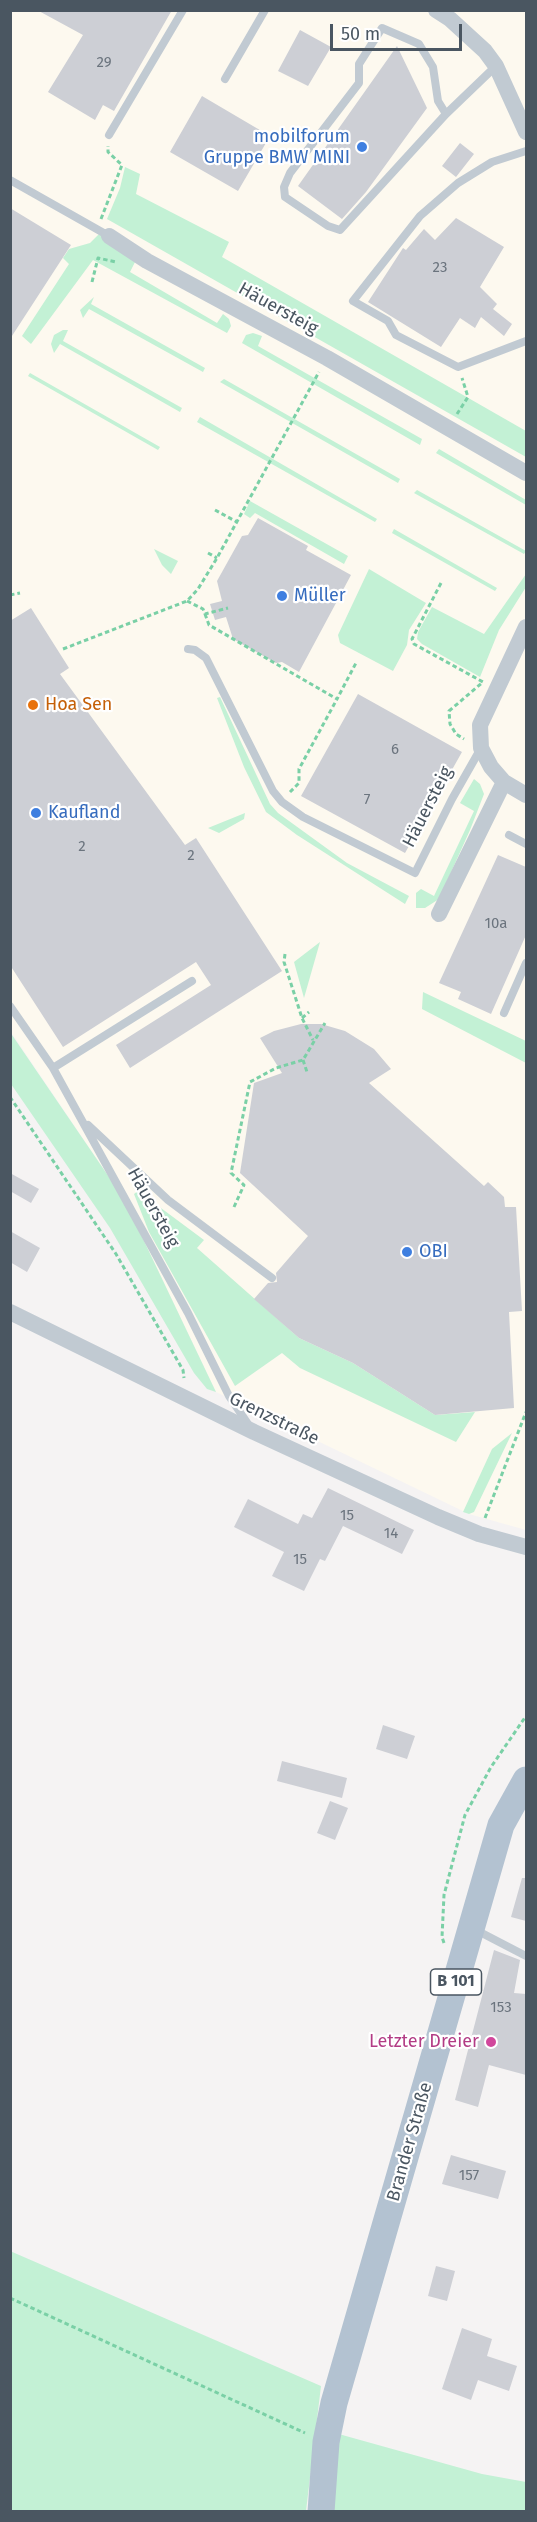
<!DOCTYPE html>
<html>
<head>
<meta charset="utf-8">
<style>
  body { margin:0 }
  #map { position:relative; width:537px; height:2522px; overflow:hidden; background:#f5f3f3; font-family:"Fira Sans",sans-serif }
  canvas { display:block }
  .frame { position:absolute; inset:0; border:12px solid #4a5661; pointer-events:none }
  .scale { position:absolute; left:330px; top:24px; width:132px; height:27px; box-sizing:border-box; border:3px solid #4a5661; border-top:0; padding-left:8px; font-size:18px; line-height:21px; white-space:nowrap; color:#4a5661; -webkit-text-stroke:4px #fff; paint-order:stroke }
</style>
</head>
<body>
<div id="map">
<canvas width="537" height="2522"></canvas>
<div class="frame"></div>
<div class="scale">50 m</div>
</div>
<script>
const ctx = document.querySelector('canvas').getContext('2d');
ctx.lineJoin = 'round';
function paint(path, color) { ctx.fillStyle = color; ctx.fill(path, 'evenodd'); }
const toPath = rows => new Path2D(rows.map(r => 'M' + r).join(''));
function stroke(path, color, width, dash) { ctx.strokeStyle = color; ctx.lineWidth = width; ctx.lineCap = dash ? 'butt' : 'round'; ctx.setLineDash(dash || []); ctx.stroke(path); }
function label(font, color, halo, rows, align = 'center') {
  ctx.font = font + ' "Fira Sans",sans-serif'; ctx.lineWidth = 4.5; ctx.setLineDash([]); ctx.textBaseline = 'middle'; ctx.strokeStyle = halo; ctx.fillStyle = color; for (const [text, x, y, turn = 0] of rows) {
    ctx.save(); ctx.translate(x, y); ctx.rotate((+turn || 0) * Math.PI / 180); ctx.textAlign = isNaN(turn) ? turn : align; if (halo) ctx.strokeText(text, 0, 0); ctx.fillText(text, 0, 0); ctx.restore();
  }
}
const commercial = toPath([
  [10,11,526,11,526,1530,469,1514,216,1392,124,1199,11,1032]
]);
const green = toPath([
  [125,167,140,174,136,194,229,242,222,257,526,431,526,457,107,219,120,188],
  [99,234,136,260,130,272,217,323,223,314,229,319,231,326,227,333,93,260,31,344,22,336,69,264,63,258,69,249,90,243],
  [94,297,91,304,205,368,203,372,89,309,83,318,80,310],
  [63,330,68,330,63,341,182,408,180,412,60,344,54,353,51,344,54,335],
  [253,333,262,336,258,346,422,439,420,445,242,343,246,335],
  [30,373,160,447,158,450,28,376],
  [224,379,400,479,398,483,220,382],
  [200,417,377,519,375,522,197,422],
  [439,449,526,500,526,505,436,453],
  [417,490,526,551,524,554,414,493],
  [250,501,348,556,344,564,255,513,250,518,244,514],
  [394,529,497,588,495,591,392,533],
  [154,549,178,561,171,574,162,565],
  [369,569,426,603,409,630,407,645,393,671,340,643,338,635],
  [526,574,526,587,499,630,480,677,422,644,417,639,418,632,432,607,484,634],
  [220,697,270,804,278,813,347,863,409,896,405,904,297,835,266,812,244,767,217,698],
  [474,779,480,784,484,794,470,830,439,899,425,908,416,908,416,893,421,889,434,896,474,811,460,803],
  [245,813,244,819,219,833,208,828],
  [320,942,304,998,294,962],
  [423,992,526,1041,526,1063,422,1009],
  [10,1032,124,1199,216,1392,207,1389,194,1373,110,1228,11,1084],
  [138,1191,204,1240,197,1248,299,1338,353,1363,435,1415,475,1412,456,1442,300,1368,282,1353,235,1386,149,1232,134,1194],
  [512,1433,474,1512,469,1514,463,1512,492,1449],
  [10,2251,321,2386,306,2511,11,2511],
  [328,2431,482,2474,526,2482,526,2511,321,2512]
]);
const building = toPath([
  [37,10,172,10,114,111,103,105,95,120,48,92,83,35],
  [300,30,331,47,308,86,278,71],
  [397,46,427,108,366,192,342,219,298,186],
  [202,96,270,136,238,191,170,152],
  [460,143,474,154,456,177,442,166],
  [10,208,71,245,10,339],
  [456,218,504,247,480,287,497,304,493,309,512,324,504,336,481,317,475,328,460,318,441,347,368,302,403,248,406,250,424,229,435,240],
  [258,518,308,546,306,550,351,575,299,672,282,662,276,663,233,639,226,617,215,620,210,604,222,601,217,581,242,536,248,535],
  [31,608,69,668,60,674,185,845,196,838,282,971,130,1068,116,1045,211,985,196,962,63,1047,10,965,10,621],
  [358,694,462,752,405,853,301,796],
  [498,855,526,867,526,935,491,1014,458,999,461,992,439,983],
  [301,1024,321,1024,345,1031,374,1049,391,1069,369,1083,484,1186,488,1182,504,1197,505,1207,516,1207,522,1311,509,1312,514,1408,435,1415,353,1363,299,1338,254,1299,268,1283,277,1282,276,1273,308,1236,240,1173,254,1083,282,1073,260,1038,274,1031],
  [10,1173,39,1189,31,1203,10,1191],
  [10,1231,40,1248,27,1272,10,1262],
  [328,1488,414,1530,402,1554,343,1526,325,1561,320,1559,304,1591,272,1576,284,1552,234,1527,248,1499,298,1524,303,1514,312,1518],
  [383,1725,415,1736,407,1759,376,1749],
  [282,1761,347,1778,342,1798,277,1781],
  [330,1801,348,1808,335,1840,317,1833],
  [522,1878,526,1878,526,1921,511,1917],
  [494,1950,520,1960,514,1993,526,1994,526,2075,489,2065,478,2107,455,2100],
  [451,2155,506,2171,498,2199,442,2184],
  [436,2266,455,2271,447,2301,428,2296],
  [462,2328,492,2339,487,2356,517,2366,509,2391,478,2380,471,2400,442,2389]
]);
const path = toPath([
  [101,219,122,165,108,152,108,146],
  [92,282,98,258,116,262],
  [457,414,468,397,462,378],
  [215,510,237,522],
  [208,553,217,558],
  [441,583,412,639,414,644,483,682,449,711,450,724,456,734,464,739],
  [10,595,20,593],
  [187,601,203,609,205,614,228,608],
  [205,614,209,625,337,699,356,663],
  [63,649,187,601,198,589,217,558,319,372],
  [290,792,299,783,299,769,337,699],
  [285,954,284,962,302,1018,313,1040],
  [302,1018,309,1012],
  [303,1060,307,1072],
  [10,1097,116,1254,183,1370,184,1378],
  [234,1207,244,1185,231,1173,250,1082,276,1068,303,1060,325,1023],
  [485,1518,526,1412],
  [444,1943,442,1937,444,1895,465,1815,491,1767,526,1716],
  [10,2298,305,2433]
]);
const service = toPath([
  [225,79,265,10],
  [446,114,438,101,433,67,419,44,382,28,359,64,359,83,290,173,284,187,285,197,328,226,340,230,446,114,496,66],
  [109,135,183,10],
  [526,151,492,162,458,183,420,216,353,301,388,321,396,335,458,367,526,341],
  [10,180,109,236],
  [188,649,195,650,206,658,273,791,282,802,303,817,415,873,452,799,481,748],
  [509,835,526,844],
  [10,1006,53,1068,188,1313,229,1396,250,1427],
  [504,1013,526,963],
  [53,1068,192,981],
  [88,1125,168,1200,272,1278],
  [474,1929,526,1956]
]);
const minor = toPath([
  [436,10,450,19,485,51,496,66,526,132],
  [109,236,147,261,327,358,526,473],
  [526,627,480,725,481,748,491,767,504,782,526,795],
  [439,914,504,782],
  [10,1312,254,1432,438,1517,479,1534,526,1547]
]);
const primary = toPath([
  [321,2512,326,2442,334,2403,501,1825,526,1780]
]);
const markers = [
  [362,147,6,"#3f7fe0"],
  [282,596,6,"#3f7fe0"],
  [33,705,6,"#e8710a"],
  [36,813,6,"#3f7fe0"],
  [407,1252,6,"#3f7fe0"],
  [491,2042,6,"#d1479c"]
];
const numberNames = [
  ["29",104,63],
  ["23",440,268],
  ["6",395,750],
  ["7",367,800],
  ["2",82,847],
  ["2",191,856],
  ["10a",496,924],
  ["15",347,1516],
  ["14",391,1534],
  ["15",300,1560],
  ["153",501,2008],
  ["157",469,2176]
];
const shields = [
  [456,1982,51]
];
const shieldNames = [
  ["B 101",456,1982]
];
const shopNames = [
  ["mobilforum",350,137,"right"],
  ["Gruppe BMW MINI",350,158,"right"],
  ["Müller",294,596],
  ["Kaufland",48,813],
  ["OBI",419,1252]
];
const streetNames = [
  ["Häuersteig",278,309,29],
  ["Häuersteig",428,807,-63],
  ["Häuersteig",153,1208,61],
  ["Grenzstraße",274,1419,26],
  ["Brander Straße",410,2142,-74]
];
const foodNames = [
  ["Hoa Sen",45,705]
];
const hotelNames = [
  ["Letzter Dreier",479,2042]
];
paint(commercial, '#fdf9ef');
paint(green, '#c3f1d5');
paint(building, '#cdcfd5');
stroke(path, '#7ad0a6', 3, [4.5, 3]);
stroke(service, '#c1cad2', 8);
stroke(minor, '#c1cad2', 16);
stroke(primary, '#b3c2d1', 27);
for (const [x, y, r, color] of markers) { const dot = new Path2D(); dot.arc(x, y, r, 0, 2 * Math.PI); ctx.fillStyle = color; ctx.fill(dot); stroke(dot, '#fff', 2); }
label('15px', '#6b747e', null, numberNames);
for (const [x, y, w] of shields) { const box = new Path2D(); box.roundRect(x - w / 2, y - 13, w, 26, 4.5); ctx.fillStyle = '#fff'; ctx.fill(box); stroke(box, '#4a5661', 1.5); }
label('bold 16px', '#4a5661', null, shieldNames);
label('18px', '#366cbe', '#fff', shopNames, 'left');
label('18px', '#4a5661', '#fff', streetNames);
label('18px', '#c56008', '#fff', foodNames, 'left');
label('18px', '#b23c85', '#fff', hotelNames, 'right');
</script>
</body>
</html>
